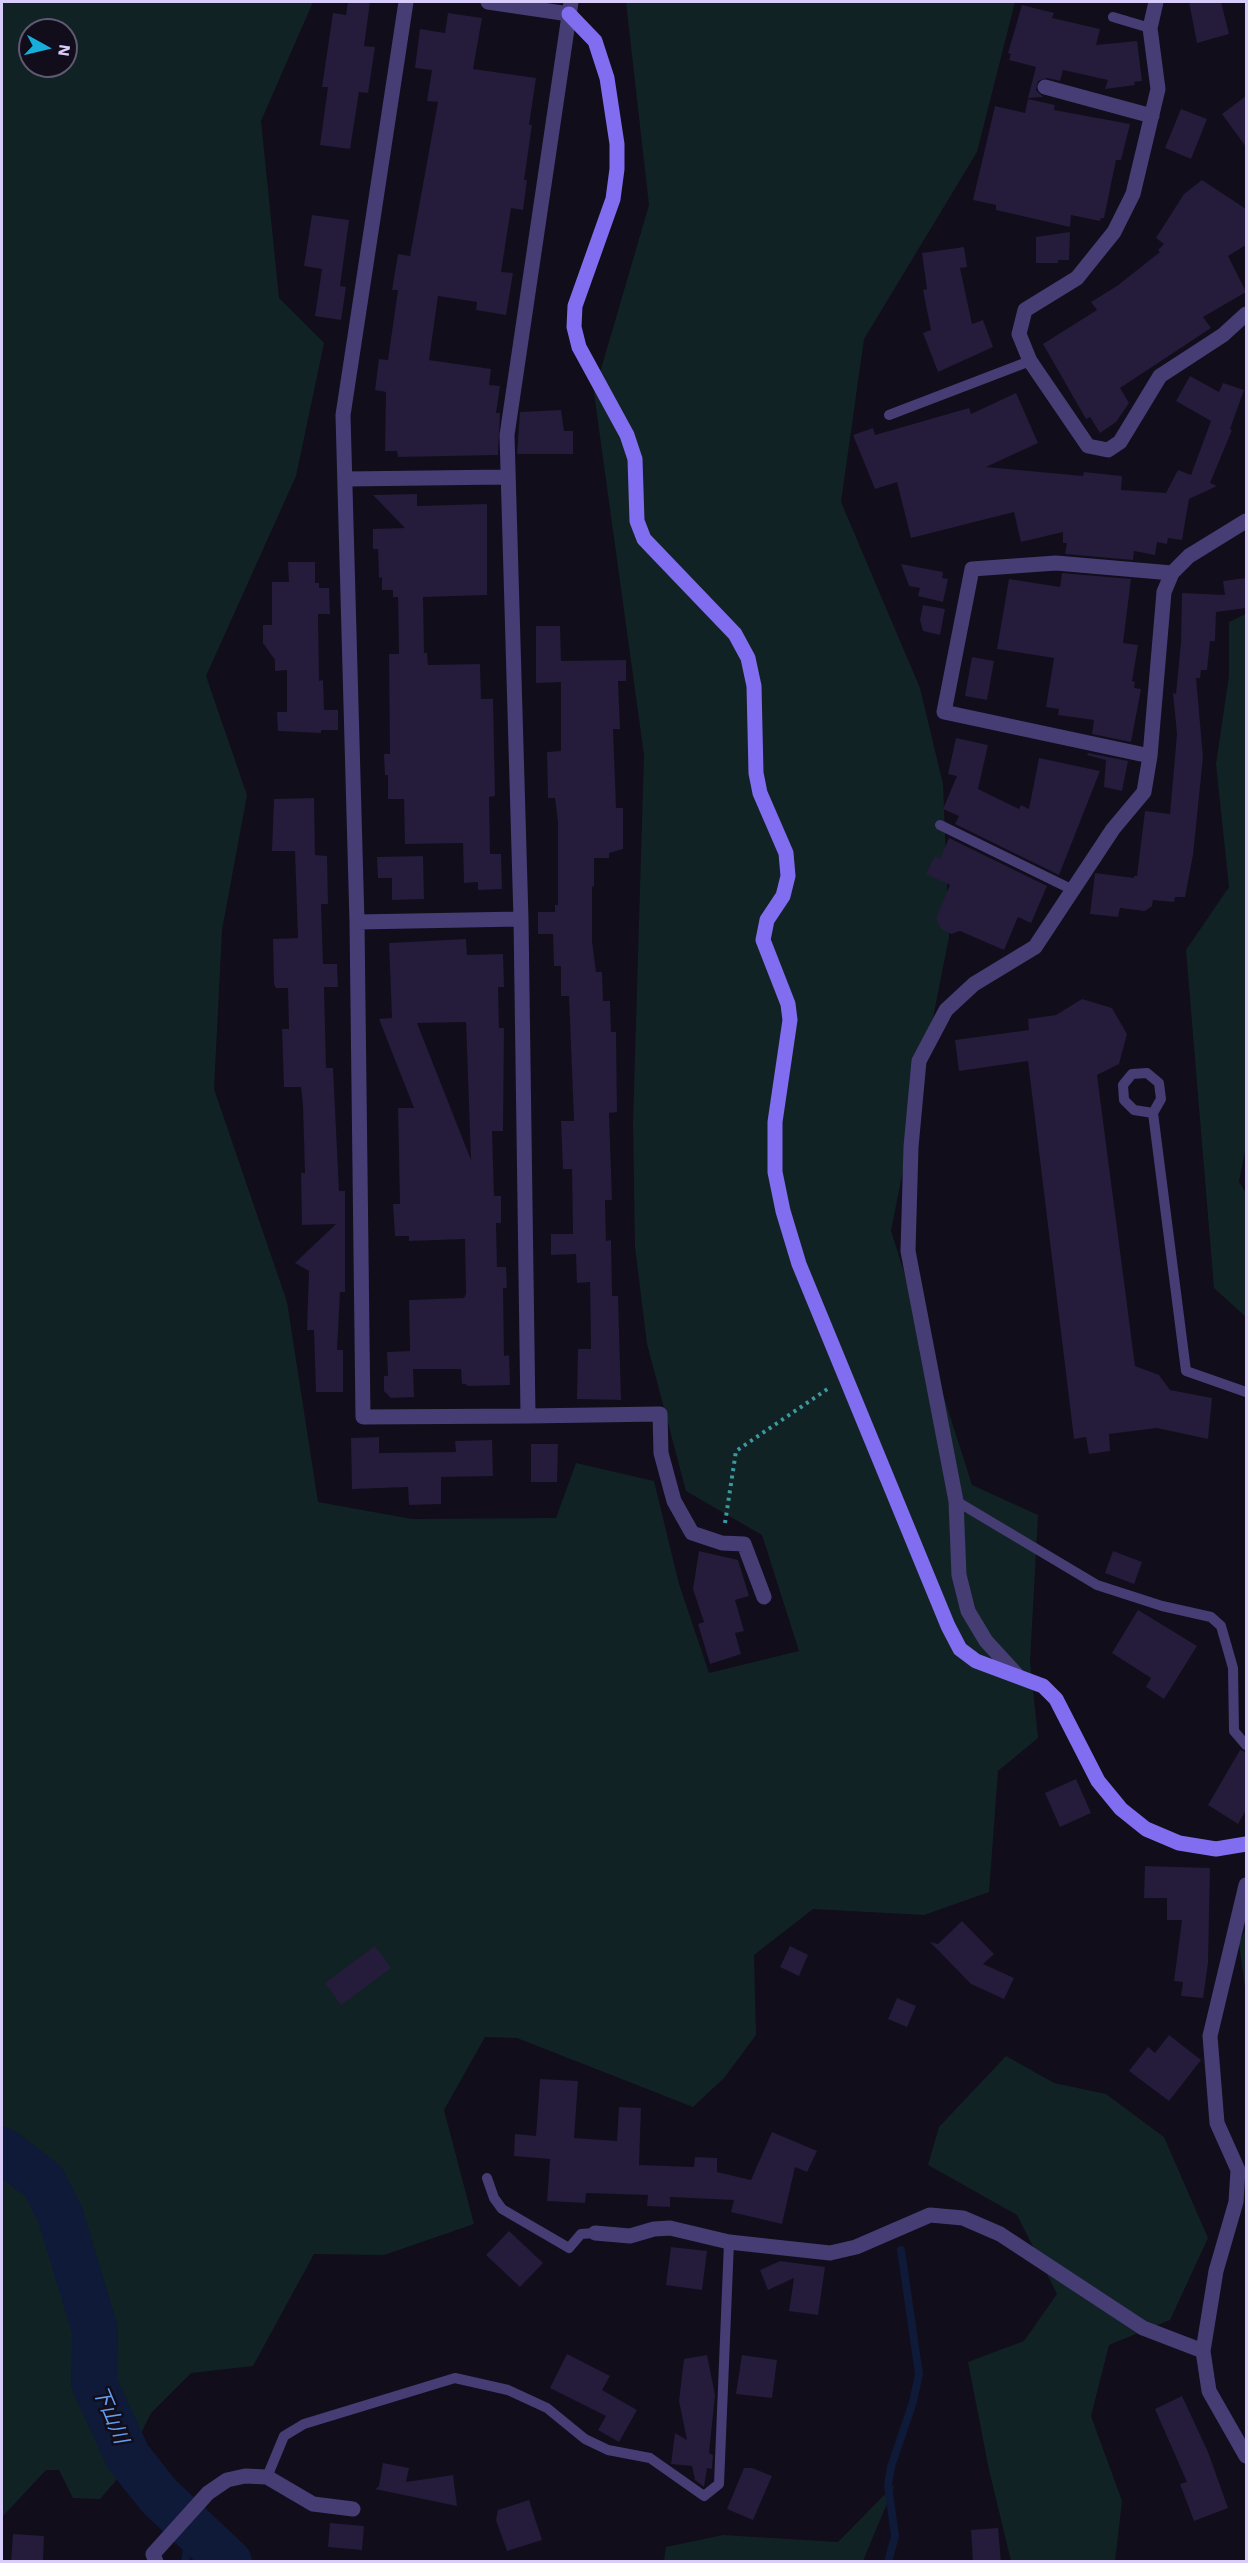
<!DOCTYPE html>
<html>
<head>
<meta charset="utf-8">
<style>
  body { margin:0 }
  #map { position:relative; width:1248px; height:2563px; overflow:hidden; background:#110d1b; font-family:"Work Sans",sans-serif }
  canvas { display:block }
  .frame { position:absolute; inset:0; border:3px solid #d7ccfa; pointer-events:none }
  .north { position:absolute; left:18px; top:18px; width:60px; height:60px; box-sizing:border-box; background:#110d1b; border:2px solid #605974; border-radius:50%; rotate:98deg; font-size:16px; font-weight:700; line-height:24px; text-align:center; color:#d7ccfa }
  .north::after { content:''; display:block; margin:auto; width:21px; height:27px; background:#17aeda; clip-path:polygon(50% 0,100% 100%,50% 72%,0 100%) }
</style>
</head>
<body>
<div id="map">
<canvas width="1248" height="2563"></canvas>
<div class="frame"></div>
<div class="north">N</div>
</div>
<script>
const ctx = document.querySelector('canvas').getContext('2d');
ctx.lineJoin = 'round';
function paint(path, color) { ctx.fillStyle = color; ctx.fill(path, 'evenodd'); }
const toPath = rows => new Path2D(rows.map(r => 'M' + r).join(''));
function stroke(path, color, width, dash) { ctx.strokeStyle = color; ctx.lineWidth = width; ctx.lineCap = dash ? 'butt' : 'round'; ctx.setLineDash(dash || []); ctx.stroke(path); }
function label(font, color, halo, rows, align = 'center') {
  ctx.font = font + ' "Work Sans","Noto Sans JP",sans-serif'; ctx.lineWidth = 5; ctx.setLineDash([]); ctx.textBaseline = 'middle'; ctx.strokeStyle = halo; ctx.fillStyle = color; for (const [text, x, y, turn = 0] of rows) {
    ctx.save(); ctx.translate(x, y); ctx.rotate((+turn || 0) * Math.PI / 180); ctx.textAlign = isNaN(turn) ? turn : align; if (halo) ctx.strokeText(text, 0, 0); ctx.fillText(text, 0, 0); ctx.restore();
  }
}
const green = toPath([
  [2,2,313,2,261,121,279,298,324,343,296,476,206,676,247,795,222,930,214,1089,287,1302,318,1502,412,1519,556,1518,576,1463,654,1481,679,1584,709,1673,799,1651,762,1535,686,1491,647,1344,635,1247,633,1123,644,755,594,393,649,205,626,2,1015,2,977,152,864,339,841,502,920,688,943,784,949,937,891,1231,972,1485,1038,1515,1030,1661,1038,1738,998,1771,989,1892,924,1915,813,1909,754,1955,756,2035,724,2078,693,2107,517,2038,485,2037,444,2110,474,2224,384,2255,314,2254,253,2366,191,2373,151,2413,119,2477,100,2499,73,2498,59,2470,46,2470,2,2517],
  [30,30,66,30,66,66,30,66],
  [1246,614,1246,1146,1239,1182,1246,1193,1246,1317,1214,1288,1186,950,1229,887,1216,764,1229,676,1229,622],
  [1246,1928,1246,1996,1239,1943],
  [1006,2056,1054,2083,1106,2094,1164,2137,1208,2238,1170,2320,1109,2345,1091,2416,1122,2501,1115,2561,1011,2561,989,2470,968,2362,1024,2341,1057,2294,1017,2215,928,2165,939,2127],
  [895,2484,863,2561,664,2561,666,2547,723,2535,838,2542]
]);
const stream = toPath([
  [185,2562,191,2528],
  [888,2562,895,2536,888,2485,891,2467,913,2402,919,2374,901,2250]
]);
const river = toPath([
  [2,2150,43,2181,60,2214,95,2330,94,2383,128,2457,159,2496,229,2562]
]);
const building = toPath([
  [348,2,370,2,364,46,375,47,368,93,359,92,350,149,320,145,328,87,322,87,333,13,346,15],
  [1189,2,1221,2,1229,34,1197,43],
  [1022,5,1054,13,1052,18,1100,29,1096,45,1137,41,1142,81,1134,82,1135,85,1105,89,1108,80,1063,70,1060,81,1047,78,1038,81,1036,90,1043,97,1028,98,1036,67,1009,60,1011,54,1008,53],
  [448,13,482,18,473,69,536,78,529,125,532,125,524,180,527,180,523,210,511,208,501,272,513,273,506,315,476,310,477,302,438,296,429,360,491,369,489,385,500,386,496,413,500,413,498,455,398,457,397,451,385,451,386,392,375,390,379,359,388,360,398,290,392,290,398,254,410,256,438,102,427,101,432,70,415,68,420,29,445,33],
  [1246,96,1246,147,1222,114],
  [1028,99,1055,105,1054,110,1130,124,1121,160,1116,160,1104,218,1101,218,1100,221,1071,215,1070,227,996,210,996,205,973,200,995,106,1025,113],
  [1181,109,1207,119,1191,159,1165,148],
  [1202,180,1246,209,1246,245,1228,256,1246,292,1203,317,1211,328,1120,388,1129,403,1116,422,1100,433,1090,417,1086,419,1043,344,1097,310,1091,302,1117,286,1160,252,1158,250,1164,244,1156,238,1184,194],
  [312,215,349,220,340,286,346,287,341,320,315,316,322,269,304,266],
  [1070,232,1069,260,1058,260,1058,263,1036,263,1036,237],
  [964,247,967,267,960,268,972,324,983,320,993,347,938,372,923,333,931,330,923,290,927,289,922,253],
  [1190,376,1219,392,1223,383,1244,390,1230,429,1232,430,1210,483,1217,486,1189,499,1182,540,1168,538,1167,544,1157,542,1155,555,1134,551,1133,560,1065,554,1067,543,1063,543,1063,532,1021,542,1014,512,911,538,897,482,875,489,853,435,873,428,875,435,969,408,971,414,1016,393,1038,443,986,467,1083,476,1084,472,1122,476,1121,490,1166,493,1178,470,1191,475,1211,421,1176,401],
  [561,410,564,431,573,431,573,454,517,454,520,412],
  [417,494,417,506,487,504,487,595,423,597,424,653,427,653,428,665,480,664,481,699,493,699,495,796,489,797,490,854,501,854,502,889,478,890,478,882,464,883,463,843,405,844,404,799,388,799,388,775,385,775,384,754,390,754,389,654,399,654,398,597,393,597,393,590,382,590,382,577,379,578,378,549,373,549,373,529,405,528,373,495],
  [288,562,315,562,315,583,319,583,319,588,329,588,330,614,318,614,319,681,323,680,324,710,338,710,338,730,321,730,321,733,278,731,277,712,287,712,287,670,275,671,275,660,263,643,263,625,272,625,272,582,289,582],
  [901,564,943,572,942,578,948,579,943,602,918,596,920,588,909,586],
  [1062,573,1131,579,1123,643,1138,645,1132,681,1135,682,1134,688,1141,689,1131,742,1092,734,1094,720,1058,715,1059,709,1046,707,1054,658,997,649,1009,579,1060,587],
  [1246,578,1246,608,1216,612,1215,641,1210,641,1207,670,1201,670,1200,678,1196,678,1203,757,1193,855,1185,897,1175,897,1174,902,1153,900,1152,906,1145,911,1120,908,1118,917,1090,914,1095,873,1134,878,1134,876,1137,876,1145,811,1170,814,1177,734,1173,693,1176,694,1181,642,1182,593,1225,595,1223,581],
  [923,605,945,609,940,635,923,631,920,620],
  [536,626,560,626,561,661,626,660,626,681,618,681,620,729,613,729,616,808,623,808,623,849,609,853,609,858,594,858,594,886,592,887,592,941,596,972,602,972,603,1001,610,1001,611,1032,616,1032,617,1112,609,1113,612,1200,605,1200,606,1241,611,1240,612,1296,618,1296,621,1400,577,1399,578,1349,591,1349,590,1282,577,1283,576,1254,551,1255,551,1234,573,1234,572,1169,563,1169,561,1121,574,1121,569,996,561,996,561,966,554,966,553,934,538,934,538,912,555,912,555,905,558,905,558,822,555,798,548,798,547,752,561,751,561,682,536,683],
  [972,657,994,661,987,700,965,696],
  [956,738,988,745,978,789,1019,809,1021,805,1029,809,1039,758,1100,771,1059,875,955,824,959,816,943,809,957,776,948,774],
  [1088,753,1128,761,1122,791,1104,787,1106,760,1087,755],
  [314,798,315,855,327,856,328,904,321,904,323,964,337,964,338,987,324,987,326,1068,333,1068,339,1191,345,1191,345,1292,340,1292,337,1350,343,1350,343,1392,316,1392,314,1330,307,1330,309,1271,295,1263,336,1224,302,1225,301,1173,305,1173,303,1105,301,1087,284,1087,282,1029,289,1029,288,988,276,988,274,984,273,939,298,938,295,851,272,851,274,799],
  [949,838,1047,886,1031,923,1018,917,1004,950,960,931,951,934,941,929,936,918,950,885,926,874,935,856,940,859],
  [423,856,424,899,392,900,392,878,378,878,377,857],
  [466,939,467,955,503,954,504,987,498,987,499,1028,504,1028,503,1131,492,1131,494,1196,501,1196,501,1223,496,1223,497,1267,506,1267,507,1288,503,1288,504,1356,509,1355,510,1385,467,1386,466,1384,462,1384,461,1369,413,1369,414,1397,391,1398,384,1391,384,1376,388,1376,387,1352,410,1351,409,1300,464,1298,466,1294,465,1239,409,1241,409,1236,395,1236,393,1204,400,1204,398,1108,414,1108,379,1019,392,1018,389,943],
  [466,1022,471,1160,417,1023],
  [1082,999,1112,1008,1127,1034,1119,1064,1097,1075,1135,1366,1159,1375,1170,1390,1212,1398,1208,1439,1157,1428,1109,1434,1110,1451,1089,1454,1086,1437,1074,1439,1028,1061,959,1071,955,1040,1029,1030,1028,1019,1056,1015],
  [379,1437,379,1453,456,1452,455,1441,492,1440,493,1476,441,1477,441,1504,409,1505,408,1487,352,1489,351,1438],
  [531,1444,558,1444,557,1482,531,1482],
  [699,1551,738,1560,749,1596,735,1600,744,1631,735,1633,741,1654,710,1664,698,1624,704,1622,693,1589],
  [1113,1551,1142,1562,1134,1584,1105,1573],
  [1138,1610,1197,1646,1164,1699,1146,1687,1151,1678,1112,1653],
  [1240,1750,1246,1752,1246,1810,1238,1824,1208,1805],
  [1076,1779,1091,1813,1060,1827,1045,1793],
  [1145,1866,1210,1868,1208,1963,1203,1998,1181,1996,1183,1982,1174,1981,1182,1920,1167,1920,1167,1898,1144,1898],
  [962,1921,994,1954,983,1964,1014,1978,1004,1999,971,1984,930,1942,938,1944],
  [375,1946,391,1968,341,2005,325,1983],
  [790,1946,808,1955,799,1976,780,1967],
  [897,1998,916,2006,907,2027,888,2019],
  [1169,2035,1201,2060,1169,2101,1129,2071,1148,2047,1155,2053],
  [540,2079,578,2081,574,2138,617,2141,619,2107,641,2108,639,2165,694,2167,695,2157,717,2158,717,2172,751,2180,772,2132,817,2151,807,2172,795,2167,782,2224,731,2212,734,2200,670,2197,670,2207,647,2206,648,2195,586,2193,585,2203,547,2201,550,2159,514,2156,515,2134,536,2136],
  [509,2231,543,2263,520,2287,486,2255],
  [671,2247,707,2251,702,2290,666,2285],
  [780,2261,825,2267,818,2315,789,2311,794,2278,768,2290,760,2270],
  [567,2354,610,2376,602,2390,637,2410,619,2442,598,2430,606,2416,550,2388],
  [707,2355,715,2395,709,2453,713,2455,712,2469,707,2468,704,2487,695,2480,692,2466,671,2464,675,2433,687,2440,679,2401,684,2359],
  [742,2355,777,2360,772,2398,736,2394],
  [1182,2396,1208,2452,1228,2508,1194,2521,1180,2484,1187,2482,1155,2409],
  [383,2463,409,2468,406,2482,453,2475,457,2506,375,2489,379,2486],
  [744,2468,752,2468,772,2476,753,2520,727,2509],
  [529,2500,542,2540,507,2551,496,2520,498,2510],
  [330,2523,364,2526,362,2550,328,2547],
  [998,2528,1001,2562,973,2562,971,2530],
  [13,2534,44,2536,43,2562,11,2562]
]);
const path = toPath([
  [725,1523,736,1451,829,1388]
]);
const lane = toPath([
  [1113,17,1150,28],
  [889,415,1030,361],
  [940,825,1071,889],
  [1153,1113,1134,1110,1124,1100,1123,1085,1132,1074,1147,1073,1159,1083,1161,1099,1153,1113,1186,1371,1246,1392],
  [956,1501,1097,1585,1162,1606,1211,1617,1221,1626,1233,1668,1234,1731,1246,1745],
  [487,2178,494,2198,502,2209,569,2248,581,2234,595,2233],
  [267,2477,284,2436,304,2424,455,2378,508,2390,547,2408,585,2439,608,2450,650,2458,704,2496,719,2484,729,2242]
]);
const street = toPath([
  [406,2,343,415,357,922,363,1417,528,1416,521,919,507,435,571,2],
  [488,2,569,14],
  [1156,2,1150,28,1158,89,1133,194,1114,232,1077,278,1025,310,1019,334,1030,361,1088,446,1108,450,1120,442,1160,376,1223,335,1246,314],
  [1045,87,1152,116],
  [346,479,506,477],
  [1150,756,944,712,972,569,1056,563,1172,573],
  [357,922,521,919],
  [528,1416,660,1414,661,1453,674,1501,692,1533,722,1543,744,1544,764,1597],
  [1018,1676,986,1641,968,1611,959,1575,956,1501,908,1251,911,1147,919,1061,946,1010,974,984,1035,947,1113,829,1144,792,1150,756,1164,592,1172,573,1189,556,1246,521],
  [1246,1885,1210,2036,1217,2123,1238,2170,1236,2202,1216,2271,1203,2351,1209,2391,1246,2456],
  [595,2233,630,2236,654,2229,670,2228,729,2242,830,2253,856,2247,930,2215,963,2218,1000,2234,1143,2328,1203,2351],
  [156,2562,153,2554,208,2493,227,2480,245,2476,267,2477,313,2504,353,2509]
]);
const secondary = toPath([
  [569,14,595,41,607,78,617,144,617,169,613,199,575,306,574,327,579,347,627,435,635,459,637,521,644,539,735,634,748,658,754,686,756,773,760,793,786,853,788,876,783,896,767,920,763,940,788,1004,790,1020,775,1122,775,1172,783,1211,799,1264,948,1626,960,1649,976,1661,1043,1686,1056,1699,1098,1781,1121,1809,1146,1829,1179,1843,1216,1849,1246,1844]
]);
const waterNames = [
  ["下山川",110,2415,67]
];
paint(green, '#112224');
stroke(stream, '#0f1938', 8);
stroke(river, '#0f1938', 46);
paint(building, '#251b3a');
stroke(path, '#399aa1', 4, [3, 4.5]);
stroke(lane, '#463d75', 10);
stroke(street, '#463d75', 15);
stroke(secondary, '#816def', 15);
label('italic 20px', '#659eee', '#110d1b', waterNames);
</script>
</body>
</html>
